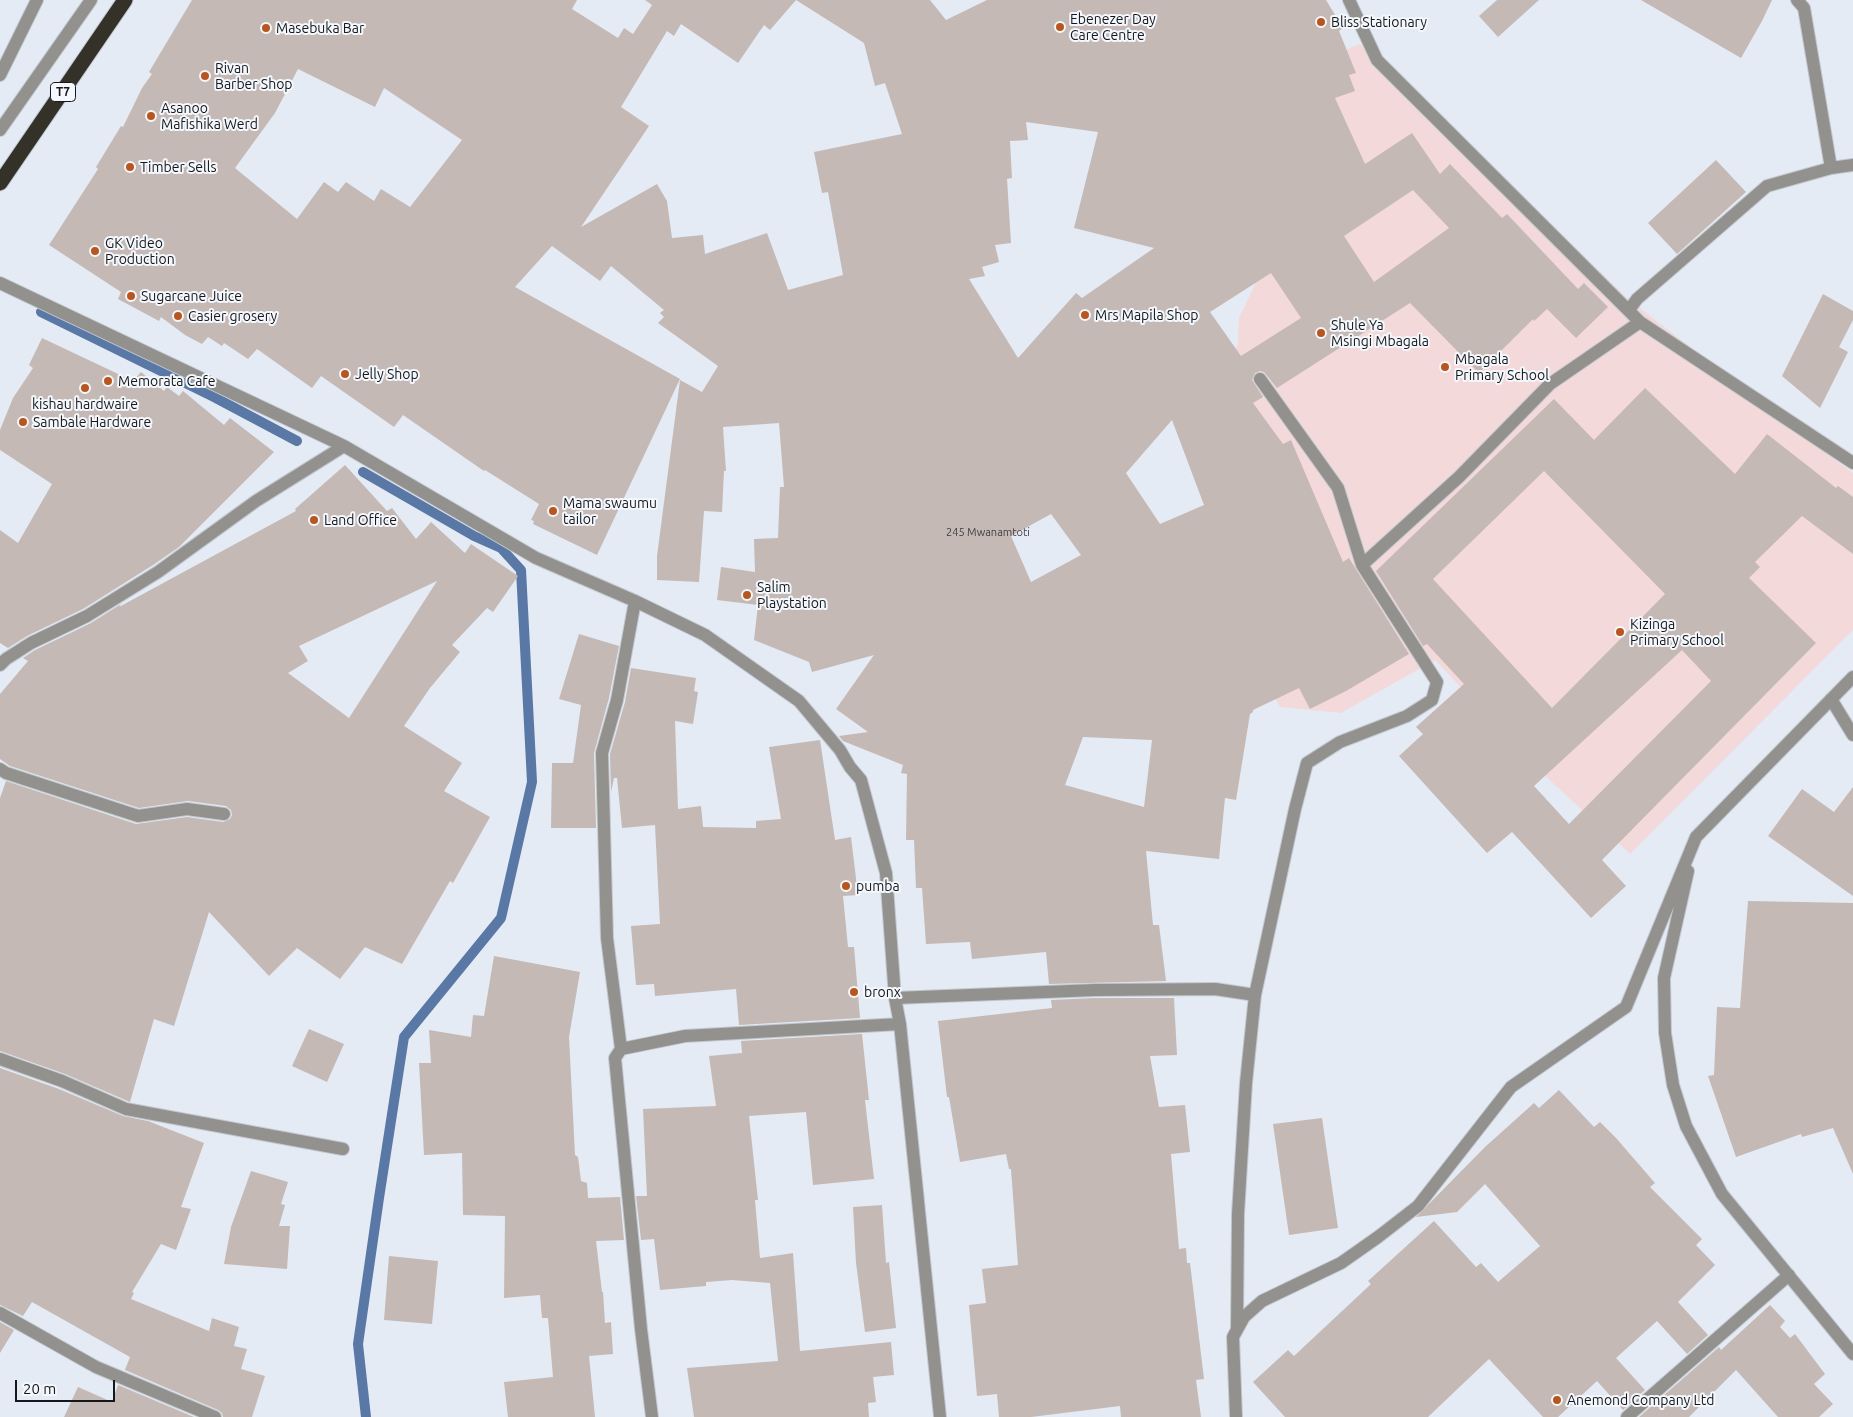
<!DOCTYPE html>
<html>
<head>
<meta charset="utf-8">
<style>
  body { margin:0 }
  #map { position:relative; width:1853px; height:1417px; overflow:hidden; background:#e4ebf4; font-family:Ubuntu,sans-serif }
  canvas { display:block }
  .scale { position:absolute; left:15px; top:1380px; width:100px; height:22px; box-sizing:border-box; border:2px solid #15171b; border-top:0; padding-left:6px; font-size:15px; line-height:18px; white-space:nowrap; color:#15171b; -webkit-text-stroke:4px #f4f8fd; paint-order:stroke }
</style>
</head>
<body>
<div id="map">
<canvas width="1853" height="1417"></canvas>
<div class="scale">20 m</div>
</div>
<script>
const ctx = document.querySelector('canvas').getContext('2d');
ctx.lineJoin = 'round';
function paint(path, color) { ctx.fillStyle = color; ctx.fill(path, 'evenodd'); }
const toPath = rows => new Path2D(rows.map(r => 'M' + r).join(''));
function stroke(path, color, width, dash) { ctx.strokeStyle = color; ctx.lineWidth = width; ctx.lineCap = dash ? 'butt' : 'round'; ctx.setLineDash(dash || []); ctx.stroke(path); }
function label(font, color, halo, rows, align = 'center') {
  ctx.font = font + ' Ubuntu,sans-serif'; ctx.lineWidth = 4; ctx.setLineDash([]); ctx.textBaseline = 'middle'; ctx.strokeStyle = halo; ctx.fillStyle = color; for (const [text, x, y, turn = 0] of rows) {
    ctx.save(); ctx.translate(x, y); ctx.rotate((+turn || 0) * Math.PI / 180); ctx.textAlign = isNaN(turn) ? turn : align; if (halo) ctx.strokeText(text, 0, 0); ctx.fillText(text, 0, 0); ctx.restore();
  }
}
const education = toPath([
  [1360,44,1373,58,1441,116,1626,297,1823,451,1853,473,1853,630,1630,854,1543,774,1435,660,1341,713,1280,707,1206,573,1220,390,1238,344,1239,318,1260,274,1331,55]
]);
const stream = toPath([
  [41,312,214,397,297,441],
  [363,472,474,536,501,548,521,570,532,782,501,918,404,1037,379,1198,358,1344,366,1417]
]);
const building = toPath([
  [192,0,577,0,572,9,618,38,624,28,633,34,652,5,645,0,796,0,770,30,764,25,738,63,681,24,674,36,667,31,621,107,649,126,581,227,657,184,667,201,672,238,703,235,705,254,767,233,788,290,843,275,828,192,822,193,814,152,902,134,885,83,875,86,864,43,796,0,930,0,946,20,987,0,1326,0,1343,28,1339,31,1356,73,1349,75,1355,91,1335,98,1365,164,1412,133,1440,174,1450,164,1502,218,1507,214,1578,289,1584,283,1608,307,1576,338,1547,309,1534,321,1533,319,1479,373,1410,303,1277,388,1264,372,1260,371,1255,373,1252,380,1263,397,1253,403,1283,444,1291,440,1343,562,1349,558,1409,654,1346,691,1310,709,1299,688,1253,710,1253,712,1250,714,1236,800,1225,798,1219,859,1146,851,1153,925,1159,925,1166,981,1049,984,1046,952,972,959,970,942,926,944,922,888,916,888,914,840,906,840,907,774,901,773,903,765,843,741,839,736,868,732,836,709,874,655,812,672,809,662,754,640,758,605,717,600,721,567,755,572,754,539,778,538,780,487,784,487,779,423,723,427,726,471,724,471,722,512,704,511,699,582,657,580,657,556,680,380,702,392,718,366,658,323,664,317,660,313,664,310,611,266,600,281,552,246,515,287,680,379,597,555,533,524,534,521,531,520,539,504,485,470,484,471,403,415,394,427,321,376,312,388,257,349,248,359,224,343,222,346,208,337,202,344,185,335,161,317,159,321,118,299,121,292,49,245,98,169,96,167,121,126,123,127,142,88,152,74,149,72],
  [298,69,375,107,384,88,462,140,410,207,381,189,374,201,346,182,338,192,324,182,297,219,235,168,275,113],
  [1026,122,1098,132,1074,228,1154,248,1082,298,1076,293,1018,358,969,279,985,276,982,267,999,262,995,245,1011,243,1007,179,1012,178,1010,141,1028,140],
  [1413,190,1449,228,1374,282,1344,236],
  [1271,273,1301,318,1241,356,1210,312],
  [1172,420,1204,505,1160,524,1126,473],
  [1051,514,1081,555,1031,582,1011,536],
  [1083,737,1152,740,1144,807,1065,785],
  [1497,0,1539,0,1498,37,1479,16],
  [1641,0,1772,0,1762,21,1741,58],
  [1716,160,1746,192,1677,254,1648,223],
  [1823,294,1853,311,1853,320,1839,347,1848,352,1820,408,1782,376],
  [42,338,133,381,141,372,164,391,167,387,179,396,183,391,224,425,230,418,274,452,179,547,153,565,83,609,27,636,8,648,0,643,0,530,18,543,52,484,0,450,0,430,13,398,33,368,29,365],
  [1645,388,1735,474,1767,434,1836,488,1838,486,1853,497,1853,554,1802,516,1755,562,1760,567,1749,578,1816,643,1602,860,1626,886,1591,918,1512,832,1487,853,1399,756,1423,734,1416,727,1464,684,1427,644,1423,646,1376,571,1554,399,1594,440],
  [1544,471,1665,594,1552,708,1433,579],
  [1682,650,1711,681,1569,824,1534,786],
  [345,465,387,511,392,508,416,539,431,522,465,553,471,544,518,576,493,612,487,608,452,645,460,652,430,688,404,726,462,763,444,791,490,817,453,883,450,881,402,964,365,947,340,979,297,948,269,976,209,912,174,1026,154,1019,130,1102,65,1074,0,1051,0,798,6,781,136,824,187,817,223,822,230,819,232,815,231,810,226,806,188,801,139,808,10,766,0,759,0,694,28,661,23,658,35,650,91,623,121,604,119,607,296,511,295,509],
  [437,581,349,718,288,673,308,661,299,646],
  [579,634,619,646,609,698,594,753,596,828,551,828,552,763,573,763,581,705,559,699],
  [631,668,696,678,694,691,698,692,693,724,675,721,678,809,701,806,703,827,756,828,756,821,781,819,769,747,820,740,835,840,851,837,858,895,843,896,848,947,854,947,860,1018,739,1025,736,989,655,996,654,984,636,985,631,926,660,924,655,825,622,828,617,778,614,778,611,792,610,754,625,702],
  [1853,787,1853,896,1768,836,1802,789,1834,812],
  [1748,901,1853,903,1853,1174,1833,1128,1802,1137,1801,1134,1736,1157,1708,1076,1714,1075,1717,1007,1740,1008],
  [494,956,580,972,569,1037,575,1155,578,1157,581,1181,587,1183,588,1198,620,1197,624,1240,596,1241,602,1292,603,1292,605,1323,611,1322,613,1354,589,1356,595,1417,508,1417,504,1382,553,1377,548,1318,542,1318,540,1295,504,1298,505,1216,463,1215,462,1153,424,1155,419,1063,431,1063,429,1030,471,1037,473,1015,484,1016],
  [1095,998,1174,998,1177,1055,1150,1056,1159,1107,1185,1105,1190,1152,1171,1154,1179,1249,1186,1248,1187,1263,1190,1263,1204,1379,1196,1380,1201,1417,1121,1417,1120,1406,1031,1417,999,1417,997,1394,977,1396,969,1305,986,1303,982,1269,1018,1265,1011,1169,1009,1169,1006,1154,960,1162,949,1097,947,1097,938,1021,1052,1008,1051,1000],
  [309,1029,344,1044,327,1082,292,1066],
  [862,1034,869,1100,865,1100,874,1179,813,1185,806,1112,749,1116,758,1200,755,1200,760,1258,793,1253,800,1351,891,1342,894,1375,873,1377,876,1402,868,1403,869,1417,694,1417,687,1368,778,1361,770,1283,732,1280,706,1282,706,1286,660,1290,654,1239,641,1240,636,1196,647,1196,643,1109,716,1106,709,1056,742,1053,741,1041],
  [0,1068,59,1089,123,1116,148,1121,204,1143,181,1207,191,1209,176,1250,161,1244,132,1292,134,1293,131,1299,209,1331,212,1318,239,1327,234,1346,247,1349,241,1369,265,1376,252,1417,223,1417,222,1413,218,1410,125,1370,130,1357,32,1302,23,1316,0,1305],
  [1559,1090,1594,1127,1600,1122,1616,1138,1655,1183,1650,1187,1702,1239,1696,1245,1715,1265,1678,1302,1708,1335,1687,1354,1657,1321,1616,1358,1645,1390,1623,1410,1597,1381,1558,1417,1543,1417,1489,1359,1428,1417,1285,1417,1253,1382,1288,1350,1294,1356,1371,1284,1368,1281,1434,1221,1476,1267,1481,1263,1498,1282,1540,1246,1485,1184,1457,1212,1416,1217,1485,1147,1534,1103,1539,1108],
  [1322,1118,1338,1228,1289,1235,1273,1124],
  [251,1171,288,1182,281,1204,285,1205,279,1226,290,1226,287,1269,224,1264,231,1227],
  [882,1205,886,1263,889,1262,896,1328,865,1332,856,1263,853,1207],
  [389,1256,438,1261,432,1324,384,1320],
  [1770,1305,1785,1321,1780,1327,1790,1338,1795,1334,1825,1374,1814,1384,1833,1404,1819,1417,1778,1417,1736,1370,1689,1417,1639,1417,1719,1347,1721,1350],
  [0,1322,14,1330,0,1353],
  [118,1385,194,1417,64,1417,78,1387,112,1402]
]);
const minor = toPath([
  [1349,0,1377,60,1640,322,1853,463],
  [1797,0,1804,8,1831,168],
  [0,75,37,0],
  [0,130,91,0],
  [0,283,344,446,536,558,635,601,705,635,799,701,840,750,850,767,861,780,886,873,895,998,900,1024,940,1417],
  [1629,310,1637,299,1767,186,1831,168,1853,165],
  [1362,565,1459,477,1550,384,1640,322],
  [0,665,6,659,31,643,87,616,158,572,256,501,344,446],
  [1831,699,1853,735],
  [0,769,6,773,138,816,187,809,224,814],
  [1688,871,1664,978,1665,1033,1673,1085,1686,1126,1722,1194,1853,1354],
  [895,998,1095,990,1215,989,1255,995],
  [621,1049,607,938,602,753,617,700,635,601],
  [0,1059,62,1081,126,1109,343,1149],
  [0,1313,96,1367,215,1417],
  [1237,1328,1238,1214,1246,1083,1255,995,1295,809,1307,763,1340,742,1407,716,1432,700,1437,682,1362,565,1338,488,1260,379],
  [652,1417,641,1329,615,1058,621,1049,685,1036,900,1024],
  [1236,1417,1233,1337,1244,1317,1262,1301,1341,1263,1378,1237,1418,1206,1511,1087,1626,1007,1696,837,1853,677],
  [1627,1417,1789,1275]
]);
const highway = toPath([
  [0,183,125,0]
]);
const markers = [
  [1321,22,5,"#b9551f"],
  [1060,27,5,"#b9551f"],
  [266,28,5,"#b9551f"],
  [205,76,5,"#b9551f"],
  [151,116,5,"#b9551f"],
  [130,167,5,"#b9551f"],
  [95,251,5,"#b9551f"],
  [131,296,5,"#b9551f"],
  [1085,315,5,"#b9551f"],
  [178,316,5,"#b9551f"],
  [1321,333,5,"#b9551f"],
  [1445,367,5,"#b9551f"],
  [345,374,5,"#b9551f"],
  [108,381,5,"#b9551f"],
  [85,388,5,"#b9551f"],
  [23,422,5,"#b9551f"],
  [553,511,5,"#b9551f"],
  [314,520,5,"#b9551f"],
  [747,595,5,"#b9551f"],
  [1620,632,5,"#b9551f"],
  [846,886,5,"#b9551f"],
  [854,992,5,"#b9551f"],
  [1557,1400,5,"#b9551f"]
];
const numberNames = [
  ["245 Mwanamtoti",988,532]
];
const shields = [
  [63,92,25]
];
const shieldNames = [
  ["T7",63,92]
];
const poiNames = [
  ["Ebenezer Day",1070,19],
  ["Care Centre",1070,35],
  ["Bliss Stationary",1331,22],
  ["Masebuka Bar",276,28],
  ["Rivan",215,68],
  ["Barber Shop",215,84],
  ["Asanoo",161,108],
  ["Mafishika Werd",161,124],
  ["Timber Sells",140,167],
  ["GK Video",105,243],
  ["Production",105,259],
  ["Sugarcane Juice",141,296],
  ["Mrs Mapila Shop",1095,315],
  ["Casier grosery",188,316],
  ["Shule Ya",1331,325],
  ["Msingi Mbagala",1331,341],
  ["Mbagala",1455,359],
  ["Primary School",1455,375],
  ["Jelly Shop",355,374],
  ["Memorata Cafe",118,381],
  ["kishau hardwaire",85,404,"center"],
  ["Sambale Hardware",33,422],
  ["Mama swaumu",563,503],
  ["tailor",563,519],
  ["Land Office",324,520],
  ["Salim",757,587],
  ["Playstation",757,603],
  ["Kizinga",1630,624],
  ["Primary School",1630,640],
  ["pumba",856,886],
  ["bronx",864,992],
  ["Anemond Company Ltd",1567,1400]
];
paint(education, '#f4d9da');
stroke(stream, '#5a78a5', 10);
paint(building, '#c4b9b5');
stroke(minor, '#c3c9d1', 14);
stroke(highway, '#c3c9d1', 17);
stroke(minor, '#93918d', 12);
stroke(highway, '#343129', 15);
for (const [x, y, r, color] of markers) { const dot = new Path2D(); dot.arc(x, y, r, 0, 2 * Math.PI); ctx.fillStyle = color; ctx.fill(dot); stroke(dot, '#f4f8fd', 2); }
label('11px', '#414042', null, numberNames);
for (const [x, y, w] of shields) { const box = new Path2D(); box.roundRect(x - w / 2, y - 9.5, w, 19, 4); ctx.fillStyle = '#f4f8fd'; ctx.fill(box); stroke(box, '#15171b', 1); }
label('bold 12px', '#15171b', null, shieldNames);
label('14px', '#15171b', '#f4f8fd', poiNames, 'left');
</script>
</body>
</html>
